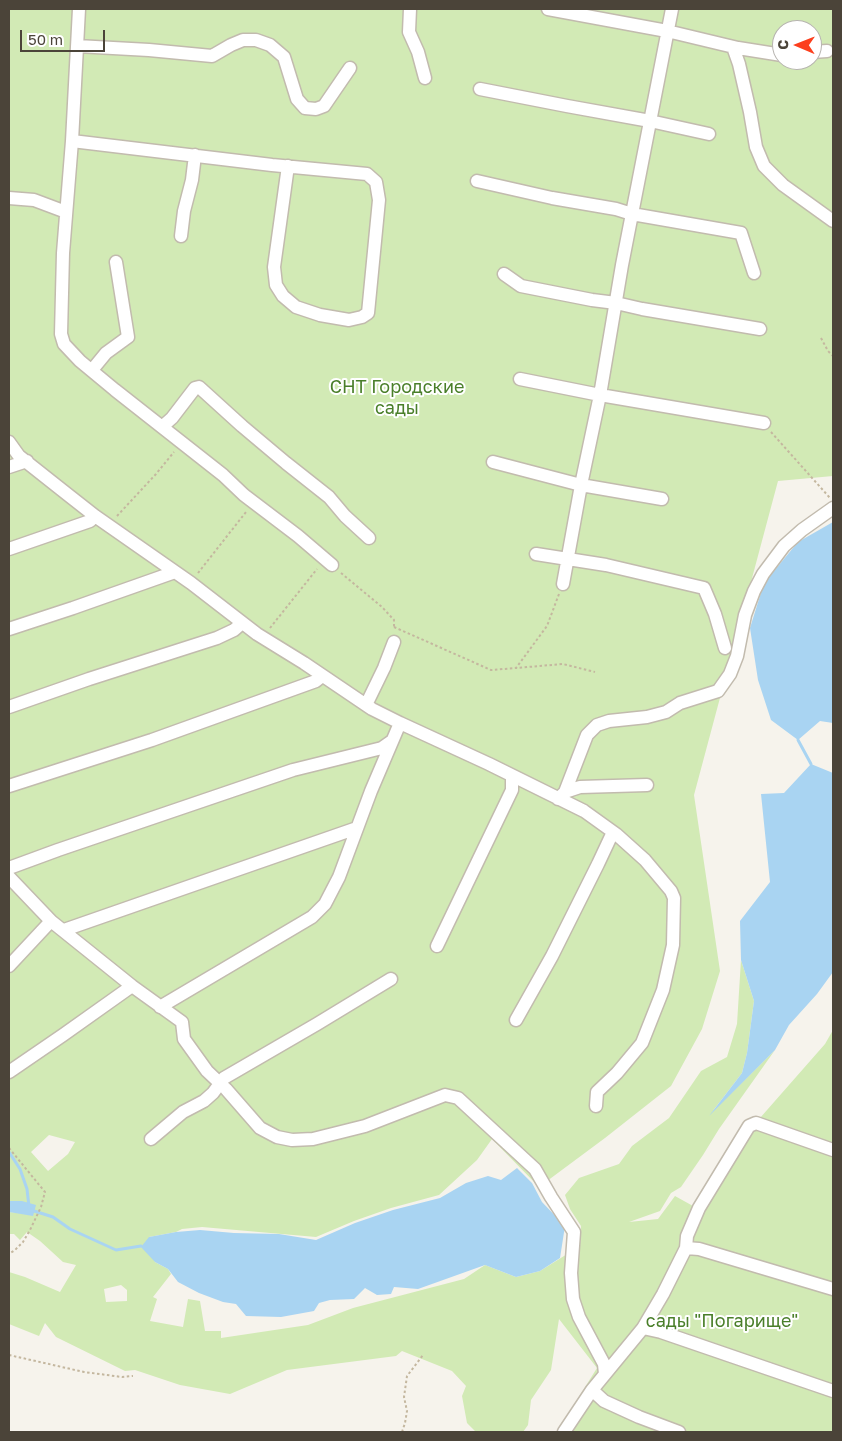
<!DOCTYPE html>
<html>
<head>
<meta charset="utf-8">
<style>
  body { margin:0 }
  #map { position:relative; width:842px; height:1441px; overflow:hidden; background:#f6f3ec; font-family:"Golos Text",sans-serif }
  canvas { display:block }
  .frame { position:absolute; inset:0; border:10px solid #4b4439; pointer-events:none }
  .north { position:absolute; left:772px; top:20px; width:50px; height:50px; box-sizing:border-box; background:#fff; border:1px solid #b7b4b0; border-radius:50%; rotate:271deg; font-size:14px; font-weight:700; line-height:20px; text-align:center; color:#4b4439 }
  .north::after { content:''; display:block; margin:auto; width:18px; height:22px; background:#fc3f1d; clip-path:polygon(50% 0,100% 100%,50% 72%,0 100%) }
  .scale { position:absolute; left:20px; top:30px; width:85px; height:22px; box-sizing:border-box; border:2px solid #4b4439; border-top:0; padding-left:6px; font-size:15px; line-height:18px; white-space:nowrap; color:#4b4439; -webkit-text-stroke:4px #fff; paint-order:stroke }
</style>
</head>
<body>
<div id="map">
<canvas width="842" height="1441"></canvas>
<div class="frame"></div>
<div class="north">С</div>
<div class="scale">50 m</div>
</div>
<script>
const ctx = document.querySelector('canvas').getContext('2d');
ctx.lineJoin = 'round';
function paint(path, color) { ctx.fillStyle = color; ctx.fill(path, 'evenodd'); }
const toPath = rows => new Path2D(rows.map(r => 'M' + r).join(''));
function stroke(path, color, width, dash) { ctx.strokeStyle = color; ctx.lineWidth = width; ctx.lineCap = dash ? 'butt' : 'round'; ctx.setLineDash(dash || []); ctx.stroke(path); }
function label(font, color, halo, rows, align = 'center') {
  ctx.font = font + ' "Golos Text",sans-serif'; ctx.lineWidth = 4; ctx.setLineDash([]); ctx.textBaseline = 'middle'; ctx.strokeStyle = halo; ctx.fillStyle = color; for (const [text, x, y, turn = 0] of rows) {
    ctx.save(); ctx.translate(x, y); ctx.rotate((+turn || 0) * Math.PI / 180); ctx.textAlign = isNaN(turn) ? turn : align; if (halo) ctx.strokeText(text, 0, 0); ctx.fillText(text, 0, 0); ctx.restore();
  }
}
const green = toPath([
  [9,9,833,9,833,476,778,481,694,795,720,971,702,1029,671,1086,605,1138,539,1187,492,1139,477,1160,439,1195,391,1208,354,1221,316,1237,202,1227,182,1229,176,1232,149,1237,155,1262,168,1269,171,1274,153,1297,157,1299,150,1321,183,1327,188,1299,200,1301,205,1331,221,1331,221,1338,308,1325,353,1308,464,1279,485,1265,516,1277,540,1271,580,1246,581,1226,570,1209,565,1195,579,1178,619,1164,632,1146,669,1118,701,1071,727,1057,737,1024,741,960,754,1001,747,1053,742,1073,712,1112,775,1050,719,1129,703,1155,681,1187,671,1193,660,1211,629,1222,658,1219,675,1196,702,1211,750,1132,757,1127,833,1155,833,1432,557,1432,597,1368,559,1319,551,1370,531,1400,528,1425,523,1432,476,1432,467,1423,462,1396,466,1386,452,1371,402,1351,396,1356,287,1370,230,1394,180,1385,135,1370,125,1371,56,1337,45,1323,39,1336,9,1324,9,1272,25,1277,60,1292,76,1265,63,1262,40,1241,27,1232,20,1240,14,1234,9,1234,9,1212,20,1213,22,1201,9,1201],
  [782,30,812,30,812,60,782,60],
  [49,1135,75,1142,68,1154,48,1171,31,1152],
  [121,1285,127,1290,127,1301,106,1302,104,1289],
  [833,1030,833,1145,760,1118,825,1044]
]);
const water = toPath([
  [833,522,833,723,820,721,798,740,771,720,758,680,750,628,764,583,798,542],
  [811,764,833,773,833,972,817,994,789,1025,775,1050,709,1116,742,1073,747,1053,754,1001,741,960,740,921,770,882,761,794,784,793],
  [517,1168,532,1183,542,1202,565,1226,560,1258,540,1271,516,1277,485,1265,418,1289,394,1287,391,1294,377,1295,365,1288,354,1299,330,1300,319,1303,314,1311,281,1317,246,1316,236,1304,223,1302,199,1293,178,1282,168,1269,155,1262,141,1247,149,1237,176,1232,200,1230,234,1233,279,1234,316,1240,355,1223,393,1210,440,1198,466,1183,488,1176,501,1180],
  [9,1201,22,1201,36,1205,33,1216,9,1212]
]);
const stream = toPath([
  [798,740,811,764],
  [9,1152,20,1169,27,1189,29,1207],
  [31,1210,53,1217,70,1229,116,1250,141,1246]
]);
const path = toPath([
  [821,338,828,351,833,356],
  [771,432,830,498],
  [117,516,156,474,174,452],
  [198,573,246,512],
  [341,573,382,607,394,620,394,627],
  [559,594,547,626,516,668,563,664,595,672],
  [394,627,491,670,516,668],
  [270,628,317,569],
  [9,1148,45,1192,41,1207,30,1230,23,1242,15,1250,9,1254],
  [9,1355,84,1372,122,1377,133,1376],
  [402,1432,405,1423,407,1411,404,1397,407,1376,423,1355]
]);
const minor = toPath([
  [79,9,72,141,63,253,61,334,64,344,80,361,115,390,223,475,244,495,298,536,332,565],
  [410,9,409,32,418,52,425,78],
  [548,9,667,31,738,48,782,55],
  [77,46,149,50,212,56,231,45,243,40,256,40,270,45,284,57,297,99,305,108,316,109,324,106,350,68],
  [733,47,739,64,750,112,756,147,764,166,783,185,833,221],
  [812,52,827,51],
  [480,89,567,106,650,121,709,134],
  [72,141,272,165,367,174,376,182,379,200,368,313,362,317,349,320,320,315,296,307,283,296,276,285,274,267,288,166],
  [477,181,552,198,616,209,632,214,741,233,754,273],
  [9,198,34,200,66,212],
  [181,236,184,211,192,180,195,155],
  [504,274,521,286,592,300,616,303,642,309,760,329],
  [92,370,106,353,128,337,116,262],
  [520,379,600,395,764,423],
  [163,426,172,418,195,388,199,387,242,426,286,463,329,497,345,516,369,538],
  [9,442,19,456,67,494,95,516,191,583,257,634,304,663,372,709,400,723,371,791,339,877,325,904,312,917,160,1007],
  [493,462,581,485,662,499],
  [9,467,27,461],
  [9,549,90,521,95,516],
  [536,554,606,565,704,588,715,614,725,648],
  [563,584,581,485,600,395,622,265,672,9],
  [9,629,73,608,175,572],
  [366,705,384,668,394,642],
  [9,707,89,679,217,638,234,630,242,623],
  [400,723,489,764,584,811,616,834,645,860,671,891,674,898,673,945,663,990,642,1043,617,1073,597,1092,596,1106],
  [9,786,152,740,316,681,322,676],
  [565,792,580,787,647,785],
  [558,799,565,792,587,735,597,725,609,721,647,717,666,712,680,703,718,691,730,674,737,656,745,615,754,591,763,574,784,546,802,530,833,508],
  [9,868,58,850,293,770,382,748,392,741],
  [9,877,51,921,132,986,182,1022,184,1039,207,1071,226,1089,260,1128,277,1137,292,1140,313,1139,365,1126,445,1095,458,1098,535,1169,551,1197,574,1232,571,1273,573,1299,579,1317,604,1364,605,1374],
  [64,930,357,828],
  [437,946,512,790,512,776],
  [9,966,51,921],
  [516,1020,552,956,598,864,613,832],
  [9,1072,63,1035,132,986],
  [151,1139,183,1112,204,1101,213,1093,224,1078,317,1024,391,979],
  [686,1248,699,1249,833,1289],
  [643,1328,661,1332,833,1391],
  [592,1390,604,1401,639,1417,679,1432],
  [564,1432,592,1390,643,1328,663,1294,686,1248,687,1236,699,1208,749,1126,756,1123,833,1150]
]);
const parkNames = [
  ["СНТ Городские",397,387],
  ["сады",397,408],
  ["сады \"Погарище\"",722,1321]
];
paint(green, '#d2eab5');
paint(water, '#a9d4f2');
stroke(stream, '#a9d4f2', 3);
stroke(minor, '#c2bbae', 15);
stroke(path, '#c4b79f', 2, [2.5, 2.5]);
stroke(minor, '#fff', 12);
label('18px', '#4a7f2a', '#fff', parkNames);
</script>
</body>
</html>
